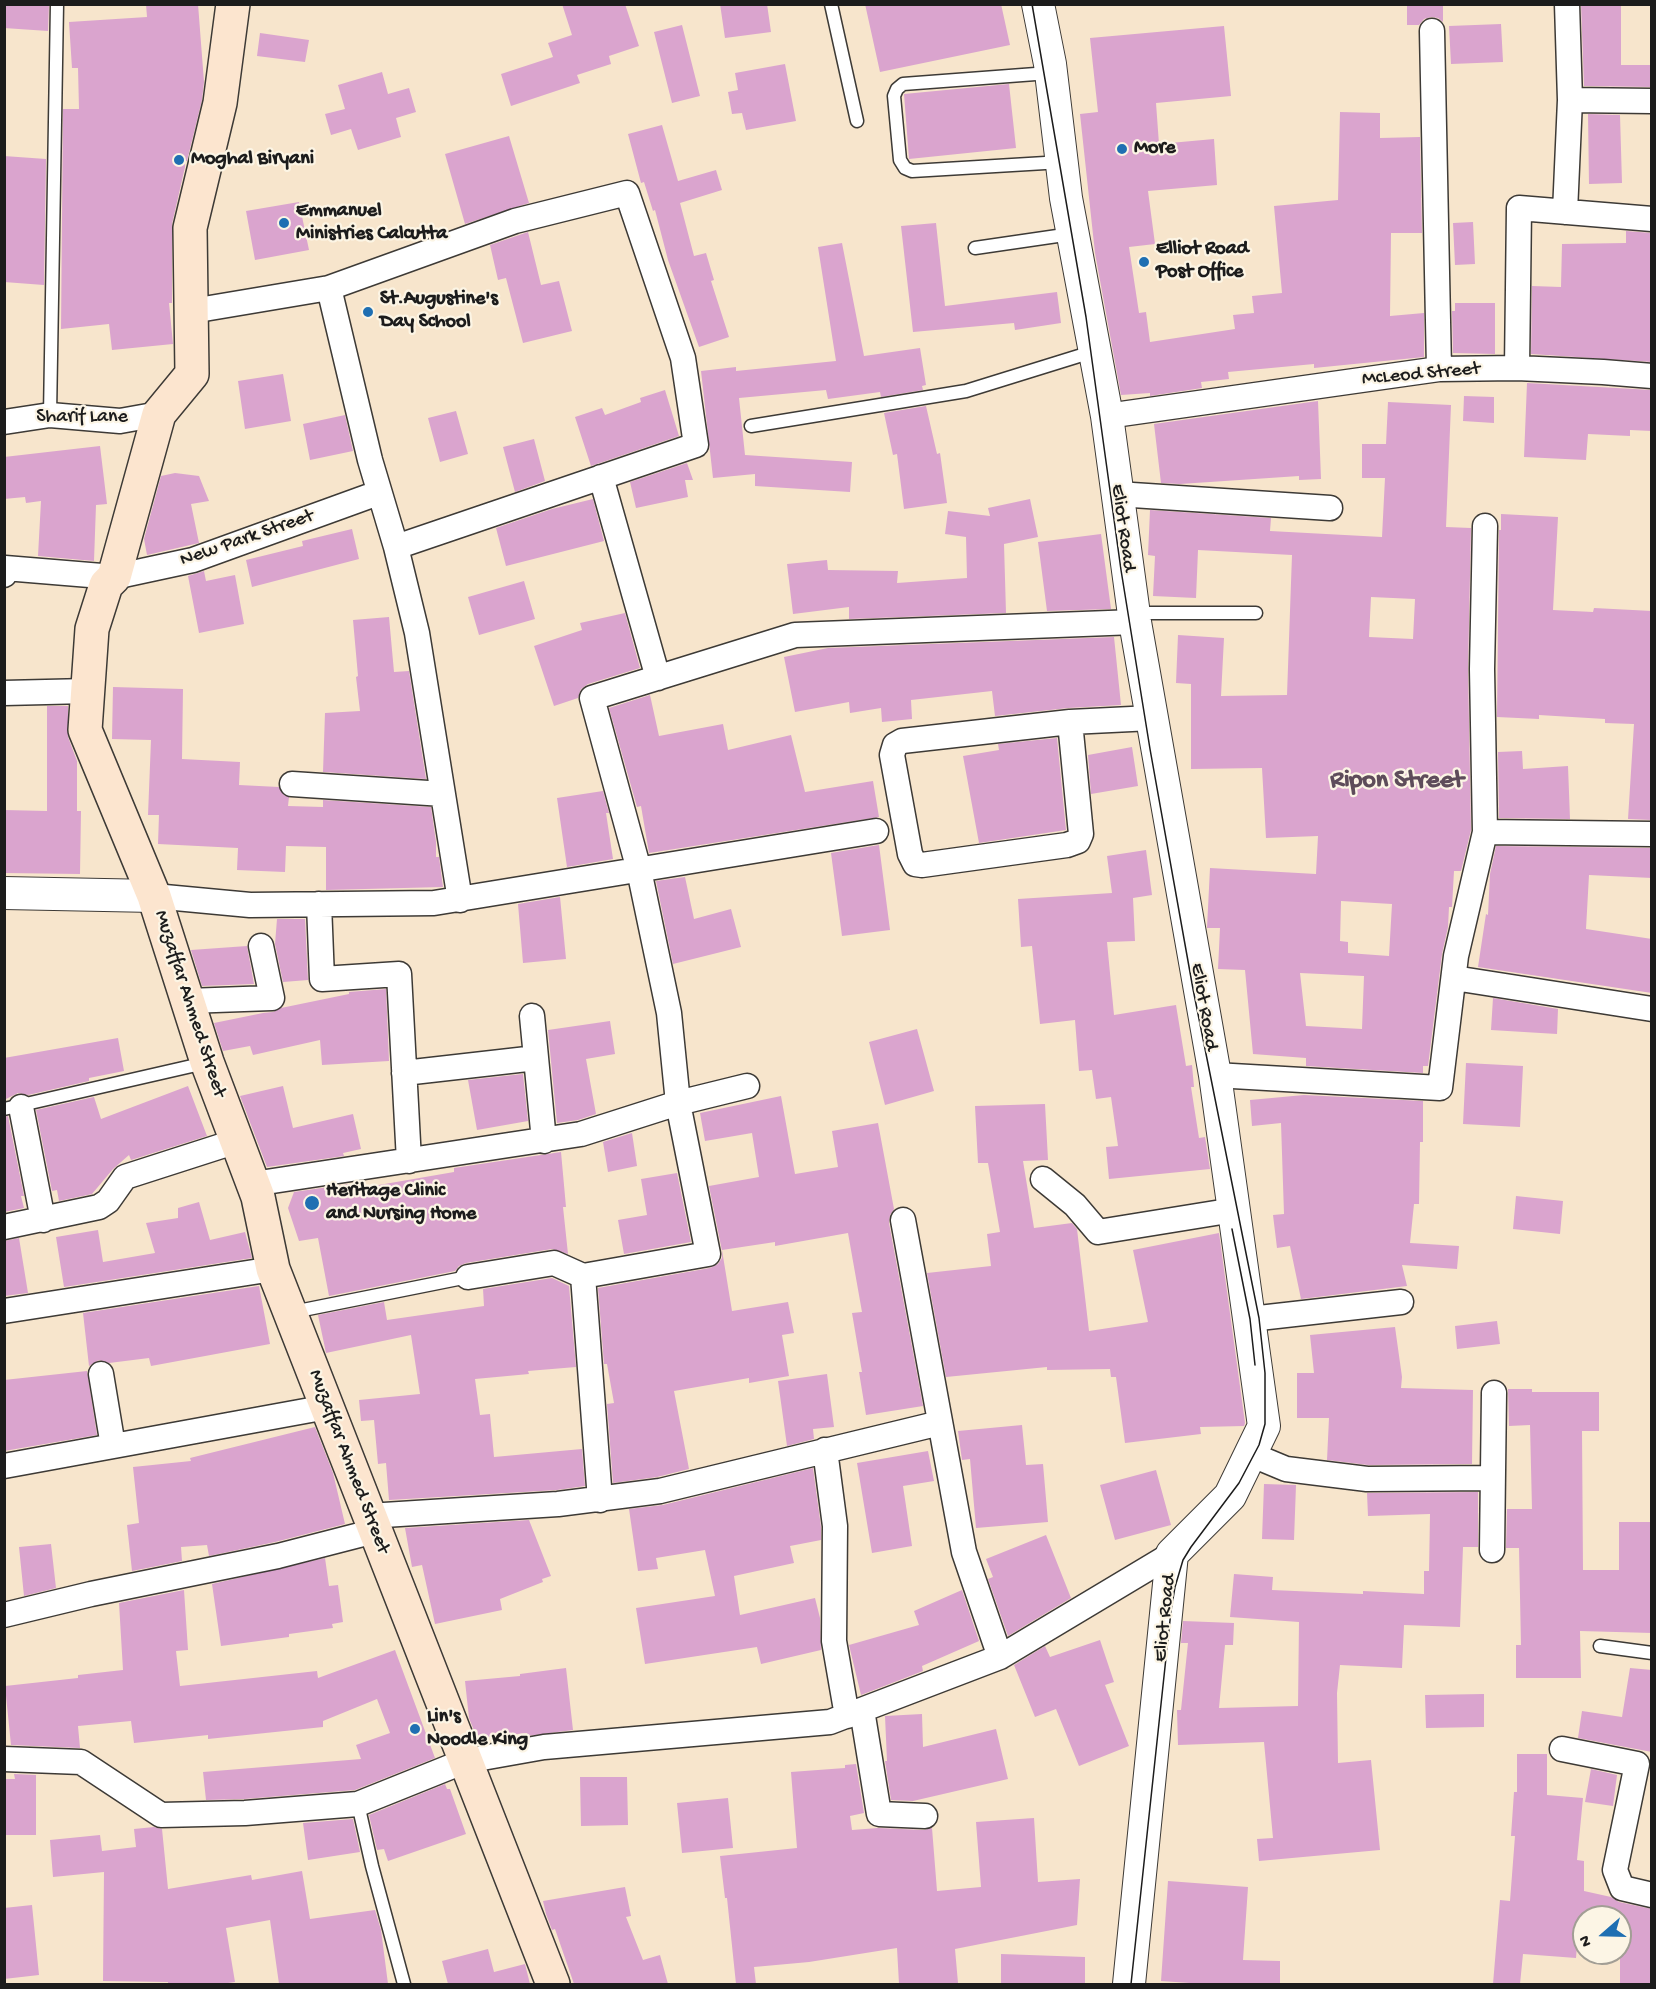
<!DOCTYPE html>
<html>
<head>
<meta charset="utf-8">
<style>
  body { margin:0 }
  #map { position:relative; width:1656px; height:1989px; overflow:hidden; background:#f7e5cc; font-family:"Gochi Hand",sans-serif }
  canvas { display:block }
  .frame { position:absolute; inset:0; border:6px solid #1c1c1c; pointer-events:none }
  .north { position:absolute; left:1572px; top:1905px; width:60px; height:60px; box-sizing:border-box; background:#fcf5e5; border:2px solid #a29e95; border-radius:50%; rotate:250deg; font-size:16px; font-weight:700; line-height:24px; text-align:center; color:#1c1c1c }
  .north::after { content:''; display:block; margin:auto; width:21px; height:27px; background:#1f6fb2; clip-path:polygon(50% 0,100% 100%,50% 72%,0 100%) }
</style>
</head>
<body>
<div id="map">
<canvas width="1656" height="1989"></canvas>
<div class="frame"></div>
<div class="north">N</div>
</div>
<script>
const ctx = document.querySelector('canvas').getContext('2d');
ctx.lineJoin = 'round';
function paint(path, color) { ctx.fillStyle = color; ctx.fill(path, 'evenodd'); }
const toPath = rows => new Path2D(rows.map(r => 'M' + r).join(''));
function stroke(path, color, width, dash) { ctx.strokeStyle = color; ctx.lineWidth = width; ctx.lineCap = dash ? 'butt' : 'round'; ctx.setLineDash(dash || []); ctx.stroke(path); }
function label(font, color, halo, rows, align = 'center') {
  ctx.font = font + ' "Gochi Hand",sans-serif'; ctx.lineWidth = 4.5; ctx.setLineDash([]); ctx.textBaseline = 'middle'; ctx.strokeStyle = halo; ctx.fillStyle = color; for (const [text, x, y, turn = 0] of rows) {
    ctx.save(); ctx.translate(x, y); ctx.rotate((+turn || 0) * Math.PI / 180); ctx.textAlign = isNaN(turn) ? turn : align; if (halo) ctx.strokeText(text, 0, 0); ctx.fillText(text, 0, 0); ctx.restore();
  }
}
const building = toPath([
  [4,4,49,4,48,31,4,28],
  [146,4,198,4,204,82,202,100,187,161,185,161,185,167,172,224,172,303,169,303,173,344,112,350,109,324,61,329,63,109,79,109,78,68,72,68,69,22,147,17],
  [562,4,625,4,639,46,609,56,611,64,577,75,580,83,511,106,501,74,553,57,548,43,572,35],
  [720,4,767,4,771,32,725,38],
  [865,4,1001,4,1010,45,880,72],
  [1407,4,1443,4,1443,22,1438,18,1431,17,1424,19,1419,25,1407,25],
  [1581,4,1621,4,1621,65,1652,65,1652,87,1584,86],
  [1501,24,1503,62,1451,64,1449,26],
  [682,25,700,96,672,103,654,32],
  [1224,26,1231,96,1156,103,1159,144,1214,139,1217,185,1148,191,1155,244,1129,247,1139,313,1146,312,1150,342,1235,329,1233,315,1254,313,1252,296,1282,293,1274,206,1338,200,1340,112,1380,113,1380,138,1420,137,1422,233,1391,233,1390,316,1424,313,1424,357,1314,368,1314,364,1228,372,1229,379,1201,382,1202,388,1150,396,1150,393,1121,395,1095,253,1080,114,1098,112,1090,38],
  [260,33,309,40,305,62,257,56],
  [785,64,796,121,746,130,742,113,732,114,728,92,738,90,735,73],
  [382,72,388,94,409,88,416,112,396,118,401,137,358,150,351,129,331,135,325,114,345,109,338,85],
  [1009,84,1016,148,909,159,904,94],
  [1588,114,1620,115,1622,183,1589,184],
  [662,125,678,181,716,170,722,190,680,203,694,256,706,253,714,280,711,281,729,337,699,347,668,260,655,210,653,211,644,182,641,183,628,134],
  [509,136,529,203,465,224,445,154],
  [4,156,46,159,44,285,4,282],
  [299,202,309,250,255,260,246,211],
  [1473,222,1475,264,1455,265,1453,223],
  [936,223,945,306,1057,292,1061,323,1015,330,1014,323,913,332,901,226],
  [1626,231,1652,233,1652,362,1531,354,1532,286,1561,287,1562,244,1626,243],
  [528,232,541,285,559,281,572,331,523,343,506,278,498,280,490,245],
  [842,243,864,356,920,348,926,385,922,386,923,390,881,397,880,392,828,399,826,390,739,398,745,455,852,462,850,492,755,486,755,474,713,478,701,371,736,367,736,371,836,361,818,247],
  [1455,303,1495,303,1495,354,1453,353,1452,311,1455,311],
  [283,374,291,421,245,429,238,381],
  [1527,383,1652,390,1652,431,1630,430,1630,436,1588,434,1586,460,1524,457],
  [665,390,679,436,591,466,575,417,602,408,605,415,641,402,640,398],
  [1464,396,1494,397,1494,423,1463,421],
  [1318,401,1321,479,1299,480,1299,476,1180,484,1161,483,1154,424],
  [1388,402,1451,405,1446,527,1471,528,1468,669,1471,830,1461,871,1454,871,1452,907,1449,907,1448,927,1442,954,1428,1066,1423,1066,1423,1073,1306,1066,1306,1058,1253,1054,1245,970,1218,969,1220,928,1207,928,1210,868,1316,874,1318,836,1266,838,1262,768,1191,769,1191,684,1176,683,1178,635,1224,638,1221,696,1287,695,1292,555,1198,550,1196,598,1153,596,1155,556,1148,555,1150,510,1271,518,1270,531,1382,537,1385,478,1362,478,1362,444,1386,444],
  [1371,597,1415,599,1413,639,1369,637],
  [1341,901,1392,904,1389,956,1348,953,1348,942,1340,941],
  [1300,973,1364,976,1362,1029,1306,1026],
  [926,406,937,454,940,453,947,503,904,509,897,454,893,455,884,413],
  [456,411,468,454,440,462,428,418],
  [345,415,353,451,310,460,303,424],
  [534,439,545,481,515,492,503,447],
  [100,446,107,504,96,505,94,561,38,556,41,501,26,503,25,497,4,499,4,457],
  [687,463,693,480,685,480,688,497,636,508,630,482],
  [175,473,199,476,209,501,191,504,199,543,147,555,144,539,161,476],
  [593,499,604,541,506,566,496,528,552,509],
  [1030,499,1038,537,1004,544,1006,613,849,619,849,607,793,614,787,564,827,560,828,570,898,571,897,583,967,578,966,537,945,534,948,511,990,516,988,508],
  [1501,514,1558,517,1553,610,1593,612,1594,608,1652,611,1652,820,1628,819,1634,724,1605,723,1605,719,1539,715,1539,719,1497,717,1499,530,1501,530],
  [352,529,359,559,252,587,246,560,303,546,302,541],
  [1101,534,1111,609,1047,611,1038,542],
  [204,571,206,581,235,575,244,624,199,633,188,576],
  [524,581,535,619,479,635,468,597],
  [625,613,640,668,588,684,581,689,578,698,554,706,534,646,582,630,580,623],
  [389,617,394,672,409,671,426,779,323,772,325,713,360,711,356,677,358,676,353,620],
  [1114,637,1121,705,1068,708,995,716,992,691,911,700,912,719,882,722,881,708,850,713,849,702,795,712,784,657,828,648],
  [113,687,183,689,182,759,240,762,239,785,279,787,284,795,289,797,288,806,323,807,323,800,431,807,436,842,436,857,439,857,443,887,326,890,326,847,286,846,285,872,237,870,238,848,158,844,159,815,148,815,151,740,112,739],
  [650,695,659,736,723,724,728,750,791,735,805,792,873,781,879,817,649,853,641,806,637,807,609,708],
  [47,706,68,706,68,737,77,761,77,811,81,811,80,874,4,873,4,810,47,811],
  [1057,738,1066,830,979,843,963,756,999,750,998,744],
  [1132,747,1138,786,1091,794,1088,755],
  [1522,751,1523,769,1568,766,1570,819,1499,818,1498,752],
  [603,791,609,813,606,813,613,859,567,867,557,798],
  [879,845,890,930,842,936,831,853],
  [1496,846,1652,848,1652,878,1589,875,1586,929,1652,939,1652,993,1478,967,1486,914,1488,915,1490,874],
  [1146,850,1152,895,1133,898,1135,941,1107,942,1114,1015,1176,1005,1186,1066,1192,1065,1194,1087,1191,1087,1199,1138,1205,1137,1210,1169,1109,1179,1106,1147,1118,1146,1111,1097,1096,1099,1092,1070,1079,1071,1075,1020,1040,1024,1032,946,1021,947,1018,899,1112,893,1107,856],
  [685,877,694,919,731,909,741,947,673,964,656,881],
  [560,897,566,959,523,963,518,904],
  [277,919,305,919,308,980,283,982,275,944],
  [247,946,254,984,202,986,191,950],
  [386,989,389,1061,322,1065,320,1040,253,1055,250,1046,223,1051,214,1023,263,1013,273,1012,281,1008,349,994,349,992],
  [1493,998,1558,1009,1557,1034,1491,1030],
  [610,1021,615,1054,586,1059,596,1114,578,1120,557,1123,548,1030],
  [917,1029,934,1091,885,1105,869,1042],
  [118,1038,124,1071,89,1078,89,1081,28,1095,18,1093,4,1100,4,1058],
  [1466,1063,1523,1066,1520,1127,1463,1124],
  [523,1074,528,1121,477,1130,468,1080],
  [188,1086,207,1136,131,1160,129,1155,113,1169,92,1194,59,1201,57,1190,52,1191,36,1110,94,1097,101,1119],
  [283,1086,293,1128,353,1114,361,1149,343,1153,344,1156,267,1167,240,1096],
  [1304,1095,1423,1101,1423,1142,1420,1142,1419,1204,1414,1204,1410,1243,1459,1246,1457,1269,1402,1265,1407,1286,1301,1299,1290,1246,1277,1248,1273,1215,1284,1214,1281,1123,1252,1126,1250,1100],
  [781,1096,795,1174,838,1167,832,1131,878,1123,894,1209,890,1215,889,1223,923,1406,866,1415,859,1372,862,1372,852,1313,862,1312,848,1233,775,1246,775,1242,722,1250,732,1311,788,1302,794,1333,782,1335,789,1376,749,1383,749,1378,674,1391,689,1469,657,1477,613,1483,607,1404,614,1403,607,1364,604,1364,598,1288,710,1268,718,1264,722,1258,722,1251,709,1186,759,1177,752,1133,705,1141,700,1113],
  [1045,1104,1048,1160,1023,1161,1034,1228,1072,1223,1077,1229,1089,1331,1148,1322,1133,1250,1219,1233,1245,1423,1244,1426,1200,1427,1201,1434,1125,1443,1116,1377,1111,1377,1110,1369,1047,1370,1047,1367,946,1377,927,1273,991,1266,987,1234,1000,1232,988,1163,978,1163,975,1106],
  [8,1116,24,1196,21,1196,24,1208,4,1212,4,1117],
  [632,1133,637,1166,608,1172,603,1142],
  [561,1152,566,1207,563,1207,568,1254,552,1249,466,1263,459,1266,455,1271,329,1296,318,1238,299,1241,288,1208,294,1192,349,1184,350,1190,454,1172,454,1168],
  [677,1173,691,1242,624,1254,618,1220,647,1215,641,1179],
  [1516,1196,1563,1201,1560,1234,1513,1229],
  [199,1202,210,1240,245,1232,252,1258,64,1287,56,1237,98,1230,103,1262,155,1253,146,1223,178,1218,178,1208],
  [19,1238,28,1293,4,1296,4,1241],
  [552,1278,569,1286,576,1367,528,1371,529,1374,475,1379,480,1415,490,1414,494,1457,582,1449,585,1486,557,1490,389,1500,386,1463,378,1464,374,1420,361,1421,359,1400,420,1394,411,1335,326,1353,318,1315,384,1302,387,1320,484,1306,483,1289],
  [259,1286,270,1344,151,1366,149,1358,109,1363,99,1360,89,1366,83,1313],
  [1497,1321,1500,1344,1457,1349,1455,1326],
  [1395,1327,1402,1377,1401,1388,1473,1390,1472,1464,1368,1465,1327,1460,1329,1418,1297,1418,1297,1373,1314,1373,1310,1335],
  [87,1371,97,1435,4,1451,4,1380],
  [827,1374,834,1427,813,1429,814,1439,787,1446,778,1381],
  [1508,1389,1532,1389,1532,1392,1599,1392,1599,1431,1582,1431,1583,1570,1619,1570,1619,1522,1652,1522,1652,1633,1580,1631,1581,1678,1516,1678,1516,1645,1521,1645,1519,1548,1506,1548,1507,1509,1532,1509,1530,1425,1509,1426],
  [1022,1425,1026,1465,1043,1464,1048,1522,976,1528,970,1459,962,1460,958,1431],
  [315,1427,333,1473,345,1524,275,1542,209,1556,207,1545,181,1547,182,1561,132,1571,127,1525,139,1523,133,1467,191,1461,190,1458],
  [928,1451,934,1481,903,1486,912,1546,872,1553,857,1463],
  [813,1468,821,1527,821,1540,790,1546,794,1563,734,1576,740,1615,815,1598,820,1618,821,1650,761,1664,757,1647,645,1664,636,1608,715,1596,705,1550,656,1558,658,1569,638,1571,629,1509,663,1505],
  [1156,1470,1171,1525,1115,1540,1100,1485],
  [1264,1484,1296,1485,1294,1540,1262,1539],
  [1478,1492,1478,1547,1463,1547,1460,1627,1404,1625,1402,1668,1340,1665,1337,1693,1338,1763,1371,1760,1380,1850,1259,1861,1257,1839,1273,1838,1264,1742,1178,1745,1177,1710,1181,1710,1188,1643,1181,1643,1183,1621,1234,1623,1233,1645,1225,1645,1219,1708,1298,1706,1299,1622,1230,1617,1234,1574,1273,1577,1272,1590,1363,1594,1363,1591,1424,1594,1424,1571,1429,1571,1430,1514,1368,1516,1367,1493],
  [529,1520,551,1576,542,1579,543,1582,500,1599,502,1610,435,1624,422,1565,412,1567,405,1528],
  [1046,1535,1071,1598,1008,1636,988,1579,993,1577,986,1559],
  [51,1544,56,1588,24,1596,19,1547],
  [325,1558,329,1586,338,1585,343,1622,332,1624,333,1628,289,1634,289,1637,221,1646,212,1584],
  [184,1590,188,1650,176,1651,180,1686,317,1671,318,1678,395,1650,435,1758,355,1790,244,1799,206,1800,203,1772,361,1759,356,1745,390,1733,377,1699,323,1721,323,1727,208,1739,208,1735,134,1743,131,1721,78,1726,80,1748,11,1745,5,1686,78,1678,78,1675,123,1670,119,1603],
  [962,1590,979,1641,922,1666,923,1671,861,1695,849,1645,919,1625,914,1611],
  [1100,1640,1114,1682,1105,1685,1129,1746,1079,1766,1056,1709,1035,1717,1014,1665,1045,1646,1050,1657],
  [566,1668,573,1730,527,1736,527,1733,477,1738,469,1718,465,1681,520,1676,520,1674],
  [1630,1668,1652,1670,1652,1752,1578,1738,1582,1711,1622,1717],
  [1484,1694,1484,1727,1426,1728,1425,1695],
  [922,1714,923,1747,996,1729,1008,1779,913,1801,891,1800,885,1761,887,1761,885,1716],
  [1517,1754,1547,1754,1547,1795,1583,1798,1577,1860,1584,1861,1584,1891,1611,1897,1619,1902,1652,1909,1652,1984,1620,1984,1620,1917,1584,1917,1584,1934,1578,1933,1576,1958,1523,1954,1520,1984,1493,1984,1500,1900,1510,1901,1515,1836,1511,1836,1514,1792,1517,1792],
  [856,1764,864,1813,850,1816,852,1830,878,1828,924,1830,932,1828,937,1891,981,1887,976,1822,1034,1818,1038,1882,1080,1879,1077,1925,955,1949,958,1983,899,1984,897,1948,809,1962,754,1967,756,1984,736,1984,727,1898,725,1898,720,1856,797,1848,791,1772,845,1768,845,1765],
  [1591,1769,1617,1775,1613,1806,1585,1802],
  [14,1774,36,1775,36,1835,4,1835,4,1779,15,1779],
  [580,1777,627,1777,628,1825,581,1826],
  [445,1784,447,1789,450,1789,466,1834,388,1861,384,1849,377,1850,369,1815],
  [728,1798,733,1848,682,1853,677,1803],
  [353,1819,360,1852,308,1860,303,1823],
  [154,1827,162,1829,168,1889,251,1875,252,1880,302,1871,310,1919,375,1910,381,1930,388,1984,279,1984,270,1920,226,1928,235,1982,221,1984,168,1984,168,1982,103,1981,104,1872,53,1877,50,1840,100,1835,102,1851,136,1847,134,1829],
  [1168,1881,1248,1887,1243,1960,1280,1961,1280,1984,1204,1984,1161,1981],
  [625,1887,631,1916,626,1917,643,1960,660,1955,668,1984,574,1984,555,1929,552,1930,546,1914,543,1901],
  [32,1905,39,1975,4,1979,4,1908],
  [488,1949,494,1972,525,1964,530,1984,448,1984,442,1961],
  [1001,1954,1085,1957,1085,1984,1001,1984]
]);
const service = toPath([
  [831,4,857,121],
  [1049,73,903,84,897,89,894,96,900,160,905,168,912,171,1062,162],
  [975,248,1071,234],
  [50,415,57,4],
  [751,426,966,391,1095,351],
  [1135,613,1256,613],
  [4,1109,205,1063],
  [293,1312,468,1277],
  [1600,1646,1652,1653],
  [358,1804,372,1866,404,1984]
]);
const minor = toPath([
  [1432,31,1439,369],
  [1570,100,1652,101],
  [1565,212,1570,100,1567,4],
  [329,288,370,460,396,547,417,633,460,900],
  [192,311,329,288,515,221,627,193,683,358,696,445,396,547],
  [1517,368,1603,372,1652,376],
  [1107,416,1439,369,1517,368,1519,208,1652,219],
  [4,422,50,415,120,421,159,414],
  [601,477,658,678],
  [1117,494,1330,508],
  [4,575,5,568,114,577,193,560,378,493],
  [4,693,88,691],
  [1070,722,902,741,895,745,892,755,910,854,915,864,922,865,1067,845,1078,841,1081,834,1070,722,1152,718],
  [292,784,443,794],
  [1485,832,1482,669,1485,526],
  [154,896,250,905,434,903,876,831],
  [319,904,322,979,399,974,409,1161],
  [1454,978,1652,1009],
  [187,1001,272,998,261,946],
  [532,1016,544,1141],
  [404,1073,536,1058],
  [1215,1075,1440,1088,1456,956,1485,832,1652,834],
  [21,1107,43,1220],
  [1043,1179,1075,1205,1098,1232,1234,1210],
  [253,1184,581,1134,678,1103,747,1086],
  [903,1220,964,1552,1000,1657],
  [4,1227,99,1207,108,1201,125,1177,237,1141],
  [468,1277,554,1263,583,1276],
  [4,1311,273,1269],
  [1250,1319,1401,1302],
  [101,1374,113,1446],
  [825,1450,835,1526,834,1641,847,1716],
  [1250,1454,1286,1469,1367,1479,1492,1478],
  [4,1466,327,1407],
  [600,1500,583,1276,708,1254,678,1103,669,1013,639,870,592,698,795,635,1135,622],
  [368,1516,558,1504,660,1491,940,1423],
  [1492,1550,1494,1393],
  [4,1615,91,1594,278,1556,375,1531],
  [862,1710,879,1814,925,1816],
  [1562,1749,1637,1764,1615,1870,1622,1888,1652,1895],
  [4,1759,81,1762,161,1815,245,1813,358,1804,465,1761,544,1747,830,1722,1000,1657,1172,1554]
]);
const tertiary = toPath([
  [1038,4,1050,64,1066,198,1107,416,1135,622,1215,1075,1264,1426,1230,1496,1172,1554,1129,1984],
  [4,893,154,896]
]);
const secondary = toPath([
  [233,4,220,103,190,228,192,374,159,414,114,577,106,585,92,629,85,730,154,896,207,1062,258,1197,273,1269,553,1984]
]);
const tram = toPath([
  [1032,4,1086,317,1121,570,1150,749,1193,989,1259,1318,1265,1373,1265,1424,1259,1445,1239,1483,1191,1547,1183,1560,1175,1587,1171,1611,1131,1984],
  [1232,1229,1250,1319,1255,1365]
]);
const markers = [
  [1122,149,6,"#1f6fb2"],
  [179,160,6,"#1f6fb2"],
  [284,223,6,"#1f6fb2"],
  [1144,262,6,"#1f6fb2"],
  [368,312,6,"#1f6fb2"],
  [312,1203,8,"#1f6fb2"],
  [415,1729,6,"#1f6fb2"]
];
const poiNames = [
  ["More",1134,149],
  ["Moghal Biryani",191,160],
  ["Emmanuel",296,212],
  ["Ministries Calcutta",296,235],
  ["Elliot Road",1156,250],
  ["Post Office",1156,273],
  ["St.Augustine's",380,300],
  ["Day School",380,323],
  ["Heritage Clinic",326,1192],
  ["and Nursing Home",326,1215],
  ["Lin's",427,1718],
  ["Noodle King",427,1741]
];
const streetNames = [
  ["McLeod Street",1421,375,-5],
  ["Sharif Lane",82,418],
  ["Eliot Road",1122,528,82],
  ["New Park Street",247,539,-19],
  ["Muzaffar Ahmed Street",189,1004,72],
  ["Eliot Road",1203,1007,80],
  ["Muzaffar Ahmed Street",348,1462,69],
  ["Eliot Road",1166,1618,-84]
];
const districtNames = [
  ["Ripon Street",1397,782]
];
paint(building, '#daa4ce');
stroke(service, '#3d3a36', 15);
stroke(minor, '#3d3a36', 27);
stroke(tertiary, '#3d3a36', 34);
stroke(secondary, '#3d3a36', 36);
stroke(service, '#fff', 12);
stroke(minor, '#fff', 24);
stroke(tertiary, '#fff', 32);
stroke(secondary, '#fce5cf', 33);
stroke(tram, '#1c1c1c', 1.5);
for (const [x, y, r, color] of markers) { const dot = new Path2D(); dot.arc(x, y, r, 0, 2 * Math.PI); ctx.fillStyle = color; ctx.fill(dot); stroke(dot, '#fcf5e5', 2); }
label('bold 20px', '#1c1c1c', '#fcf5e5', poiNames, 'left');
label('20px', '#1c1c1c', '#fcf5e5', streetNames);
label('bold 26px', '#5e4c5a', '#fcf5e5', districtNames);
</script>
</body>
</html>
